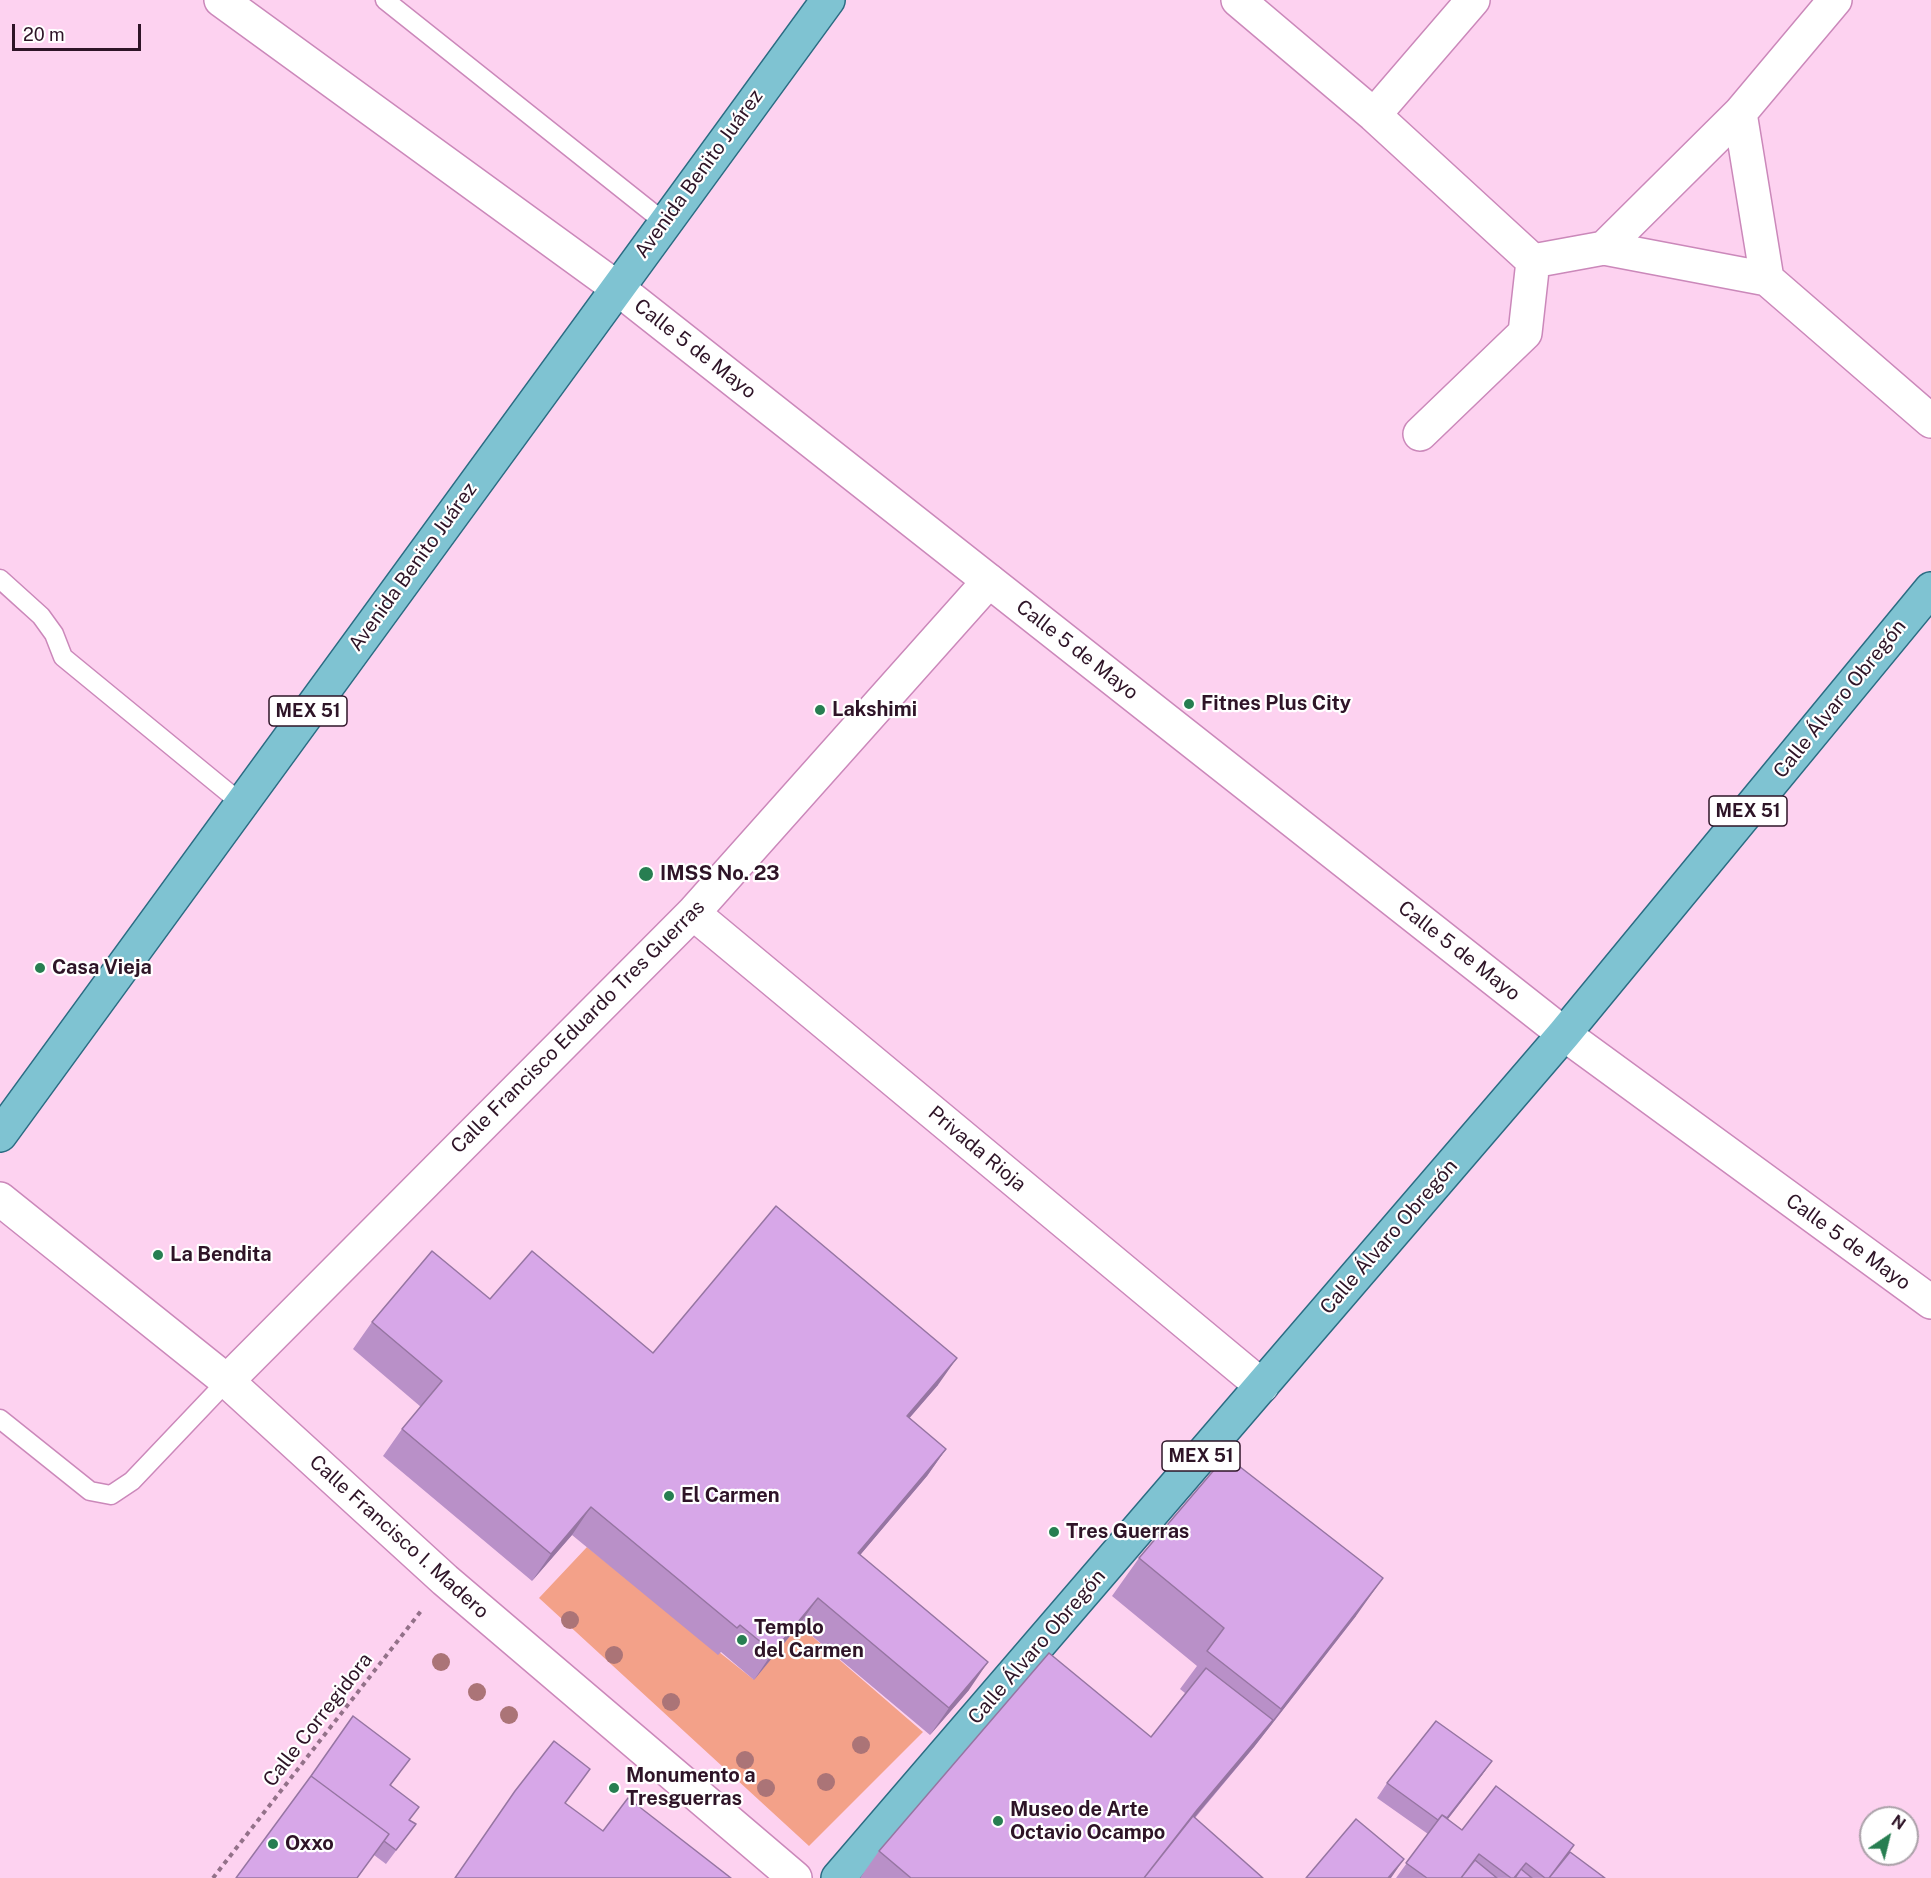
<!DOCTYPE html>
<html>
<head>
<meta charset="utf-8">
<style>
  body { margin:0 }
  #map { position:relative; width:1931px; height:1878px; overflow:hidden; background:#fdd2f0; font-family:"Public Sans",sans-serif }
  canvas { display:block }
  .north { position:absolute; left:1859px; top:1806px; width:60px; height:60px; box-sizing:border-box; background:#fff; border:2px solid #aba1a9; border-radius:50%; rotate:35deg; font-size:16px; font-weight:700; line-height:24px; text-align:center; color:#2e1427 }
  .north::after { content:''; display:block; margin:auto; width:21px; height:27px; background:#277e51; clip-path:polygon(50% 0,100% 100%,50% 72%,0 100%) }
  .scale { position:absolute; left:12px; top:24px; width:129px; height:27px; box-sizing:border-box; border:3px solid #2e1427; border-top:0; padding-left:8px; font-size:18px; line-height:21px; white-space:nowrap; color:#2e1427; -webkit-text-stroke:4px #fff; paint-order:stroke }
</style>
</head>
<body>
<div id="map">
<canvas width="1931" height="1878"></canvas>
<div class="north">N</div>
<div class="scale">20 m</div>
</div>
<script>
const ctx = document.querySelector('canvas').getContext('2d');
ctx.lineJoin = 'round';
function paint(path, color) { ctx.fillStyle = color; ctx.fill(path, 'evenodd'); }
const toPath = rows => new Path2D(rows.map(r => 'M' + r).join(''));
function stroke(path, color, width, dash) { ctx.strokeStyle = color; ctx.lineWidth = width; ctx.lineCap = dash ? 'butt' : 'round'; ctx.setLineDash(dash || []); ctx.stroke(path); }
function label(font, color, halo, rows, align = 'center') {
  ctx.font = font + ' "Public Sans",sans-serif'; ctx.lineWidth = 4.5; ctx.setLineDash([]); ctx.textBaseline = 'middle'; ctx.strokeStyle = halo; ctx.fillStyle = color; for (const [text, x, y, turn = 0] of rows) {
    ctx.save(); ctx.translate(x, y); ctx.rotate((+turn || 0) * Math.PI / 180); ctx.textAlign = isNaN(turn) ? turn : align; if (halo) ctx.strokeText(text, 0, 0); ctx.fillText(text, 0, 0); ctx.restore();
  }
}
const green = toPath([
  [587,1547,753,1679,799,1625,923,1732,809,1846,539,1598]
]);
const path = toPath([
  [213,1878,421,1611]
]);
const lane = toPath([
  [385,0,664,222],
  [0,579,41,616,54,634,63,657,241,803],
  [0,1419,90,1491,111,1495,132,1481,227,1381]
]);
const street = toPath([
  [1238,0,1374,115,1533,261],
  [1740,113,1767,279],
  [1374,115,1473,0],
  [1604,248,1767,279,1931,421],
  [1420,434,1525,333,1533,261,1604,248,1740,113,1835,0],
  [693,913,1262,1386],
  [227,1381,693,913,989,581]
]);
const secondary = toPath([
  [221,0,616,287,1564,1034,1931,1302],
  [0,1199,227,1381,445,1580,795,1878]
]);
const primary = toPath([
  [0,1135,828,0],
  [838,1878,1564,1034,1931,589]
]);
const trees = [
  [570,1620],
  [614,1655],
  [441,1662],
  [477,1692],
  [671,1702],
  [509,1715],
  [861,1745],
  [745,1760],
  [826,1782],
  [766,1788]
];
const wall = toPath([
  [490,1299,653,1353,938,1385,909,1418,946,1449,927,1476,860,1555,969,1690,930,1735,799,1625,754,1680,721,1652,718,1655,572,1535,532,1581,383,1456,402,1429,421,1407,353,1349,372,1322],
  [1139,1558,1356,1616,1254,1747,1195,1818,1263,1878,860,1878,879,1851,1151,1737,1185,1693,1180,1689,1197,1666,1112,1596],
  [1492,1761,1482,1775,1448,1819,1462,1830,1570,1852,1605,1878,1396,1878,1428,1834,1377,1798,1387,1783],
  [400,1773,391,1785,410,1820,416,1824,386,1864,374,1855,236,1878]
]);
const shadedWall = toPath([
  [957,1358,938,1385,888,1443,907,1416],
  [946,1449,927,1476,839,1580,858,1553],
  [591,1507,572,1535,532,1581,551,1554],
  [1383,1578,1356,1616,1254,1747,1178,1837,1197,1810,1273,1720],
  [818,1598,799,1625,754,1680,773,1652],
  [988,1662,969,1690,930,1735,949,1708],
  [1492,1761,1482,1775,1433,1838,1443,1823],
  [1404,1859,1391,1878,1388,1878]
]);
const building = toPath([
  [776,1206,957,1358,907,1416,946,1449,858,1553,988,1662,949,1708,818,1598,773,1652,740,1625,737,1628,591,1507,551,1554,402,1429,442,1381,372,1322,432,1251,490,1299,532,1251,653,1353,776,1206],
  [1226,1456,1383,1578,1281,1709,1207,1651,1224,1628,1139,1558,1226,1456],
  [1049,1653,1151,1737,1206,1668,1273,1720,1197,1810,1144,1878,911,1878,879,1851,1049,1653],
  [353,1716,410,1759,390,1785,419,1807,409,1820,416,1824,396,1850,384,1841,389,1834,311,1776,353,1716],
  [1436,1721,1492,1761,1447,1818,1442,1815,1438,1820,1387,1783,1436,1721],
  [554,1741,590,1769,565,1803,603,1831,628,1798,731,1878,455,1878,515,1791,554,1741],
  [311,1776,389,1834,357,1878,236,1878,311,1776],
  [1496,1786,1574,1845,1549,1878,1545,1878,1526,1863,1514,1878,1511,1878,1479,1854,1461,1878,1427,1878,1406,1863,1442,1815,1462,1830,1496,1786],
  [1193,1816,1263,1878,1144,1878,1193,1816],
  [1356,1819,1404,1859,1388,1878,1306,1878,1356,1819],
  [1570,1852,1605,1878,1549,1878,1570,1852],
  [1475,1860,1497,1878,1461,1878,1475,1860],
  [1521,1869,1532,1878,1515,1878,1521,1869]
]);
const markers = [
  [1189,704,6,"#277e51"],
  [820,710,6,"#277e51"],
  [646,874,8,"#277e51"],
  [40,968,6,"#277e51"],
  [158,1255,6,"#277e51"],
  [669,1496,6,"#277e51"],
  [1054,1532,6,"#277e51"],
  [742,1640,6,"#277e51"],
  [614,1788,6,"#277e51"],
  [998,1821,6,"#277e51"],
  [273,1844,6,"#277e51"]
];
const shields = [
  [308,711,78],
  [1748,811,78],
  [1201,1456,78]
];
const shieldNames = [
  ["MEX 51",308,711],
  ["MEX 51",1748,811],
  ["MEX 51",1201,1456]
];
const streetNames = [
  ["Avenida Benito Juárez",699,174,-54],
  ["Calle 5 de Mayo",695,349,38],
  ["Avenida Benito Juárez",413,567,-54],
  ["Calle 5 de Mayo",1077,650,38],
  ["Calle Álvaro Obregón",1840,699,-51],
  ["Calle 5 de Mayo",1459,951,38],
  ["Calle Francisco Eduardo Tres Guerras",578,1027,-45],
  ["Privada Rioja",977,1149,40],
  ["Calle Álvaro Obregón",1389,1237,-49],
  ["Calle 5 de Mayo",1848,1242,36],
  ["Calle Francisco I. Madero",399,1537,42],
  ["Calle Álvaro Obregón",1037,1647,-49],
  ["Calle Corregidora",318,1720,-52]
];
const poiNames = [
  ["Fitnes Plus City",1201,704],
  ["Lakshimi",832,710],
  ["IMSS No. 23",660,874],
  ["Casa Vieja",52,968],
  ["La Bendita",170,1255],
  ["El Carmen",681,1496],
  ["Tres Guerras",1066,1532],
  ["Templo",754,1628],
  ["del Carmen",754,1651],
  ["Monumento a",626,1776],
  ["Tresguerras",626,1799],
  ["Museo de Arte",1010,1810],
  ["Octavio Ocampo",1010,1833],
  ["Oxxo",285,1844]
];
paint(green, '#f3a189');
stroke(lane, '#cb88ba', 21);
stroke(street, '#cb88ba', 36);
stroke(secondary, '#cb88ba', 36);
stroke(primary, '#2b6c83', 36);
stroke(path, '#937189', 4, [4.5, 4.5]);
stroke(lane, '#fff', 18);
stroke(street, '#fff', 33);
stroke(secondary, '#fff', 33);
stroke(primary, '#7fc3d2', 33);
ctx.fillStyle = '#ab7477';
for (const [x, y] of trees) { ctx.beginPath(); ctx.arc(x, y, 9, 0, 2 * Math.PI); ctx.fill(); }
paint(wall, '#b990c8');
paint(shadedWall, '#9675a2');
paint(building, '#d7a7e8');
stroke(building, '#9675a2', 1.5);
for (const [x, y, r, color] of markers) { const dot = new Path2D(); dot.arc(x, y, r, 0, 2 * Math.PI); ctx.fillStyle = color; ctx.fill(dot); stroke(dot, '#fff', 2); }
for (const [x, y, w] of shields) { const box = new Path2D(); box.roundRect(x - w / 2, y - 15, w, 30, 4.5); ctx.fillStyle = '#fff'; ctx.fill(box); stroke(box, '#2e1427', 1.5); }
label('bold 18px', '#2e1427', null, shieldNames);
label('20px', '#2e1427', '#fff', streetNames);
label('bold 20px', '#2e1427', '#fff', poiNames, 'left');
</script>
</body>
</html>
